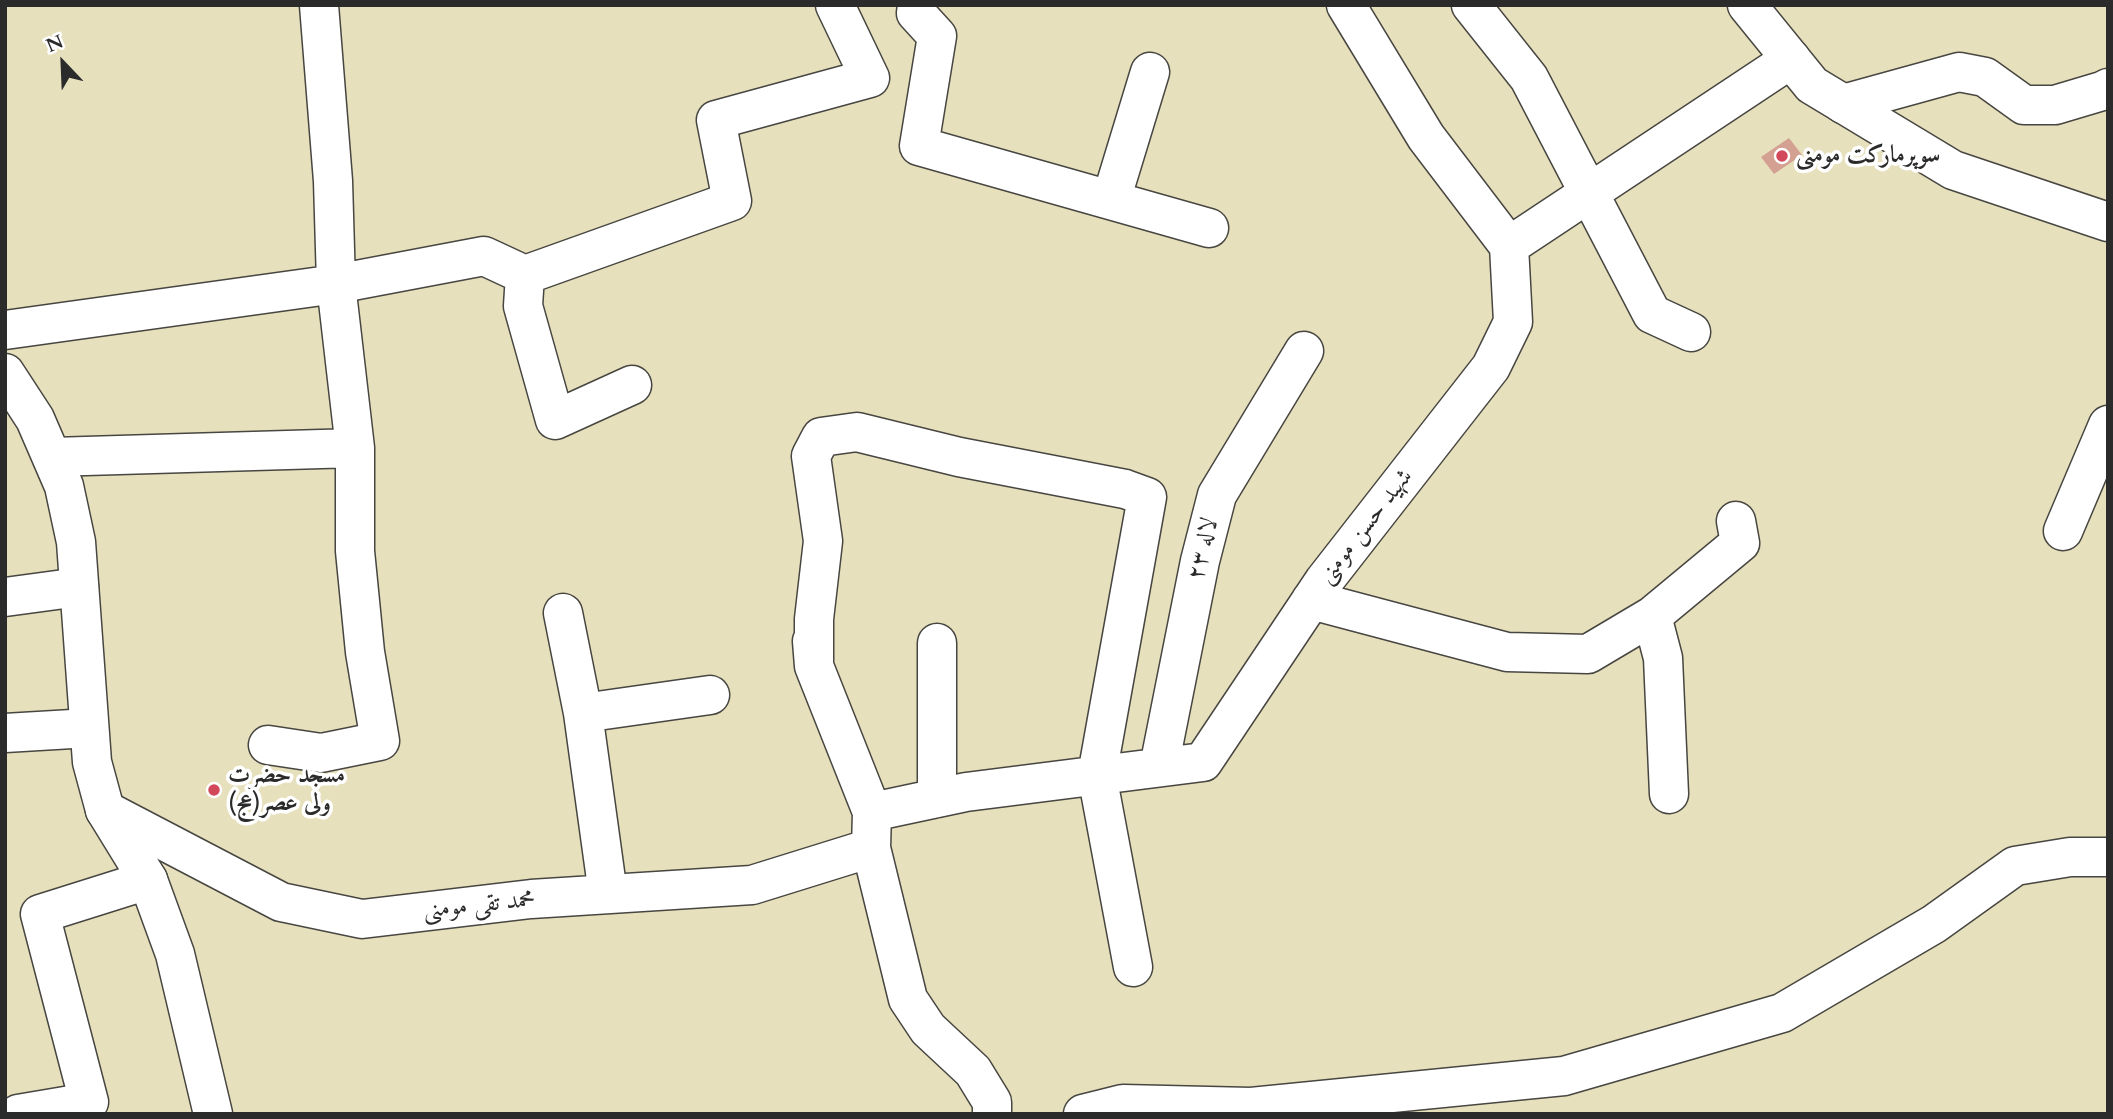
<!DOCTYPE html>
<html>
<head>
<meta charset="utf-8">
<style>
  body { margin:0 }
  #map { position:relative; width:2113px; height:1119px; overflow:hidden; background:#e7e0bd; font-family:Cardo,serif }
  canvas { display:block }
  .frame { position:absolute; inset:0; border:7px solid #2b2b2b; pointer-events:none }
  .north { position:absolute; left:28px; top:28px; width:70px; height:70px; -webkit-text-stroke:5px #fff; paint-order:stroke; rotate:337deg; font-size:19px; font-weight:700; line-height:28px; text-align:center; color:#2b2b2b }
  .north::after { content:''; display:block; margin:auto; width:24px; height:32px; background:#2b2b2b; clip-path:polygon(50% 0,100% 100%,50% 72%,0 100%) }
</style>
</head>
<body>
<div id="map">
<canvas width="2113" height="1119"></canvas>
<div class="frame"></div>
<div class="north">N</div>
</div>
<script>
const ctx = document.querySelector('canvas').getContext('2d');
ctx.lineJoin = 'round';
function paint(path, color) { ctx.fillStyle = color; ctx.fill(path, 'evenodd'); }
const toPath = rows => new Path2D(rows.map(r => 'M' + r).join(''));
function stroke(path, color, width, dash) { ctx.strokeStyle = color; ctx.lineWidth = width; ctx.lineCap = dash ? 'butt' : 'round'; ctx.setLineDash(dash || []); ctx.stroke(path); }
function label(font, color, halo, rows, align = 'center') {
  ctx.font = font + ' Cardo,Amiri,serif'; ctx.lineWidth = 7; ctx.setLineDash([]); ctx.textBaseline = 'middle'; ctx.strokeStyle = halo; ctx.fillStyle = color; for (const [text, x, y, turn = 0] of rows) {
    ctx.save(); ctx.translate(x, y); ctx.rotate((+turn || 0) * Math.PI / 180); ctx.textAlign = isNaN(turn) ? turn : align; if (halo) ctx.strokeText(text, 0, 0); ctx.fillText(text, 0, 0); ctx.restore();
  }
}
const building = toPath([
  [1789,138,1802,155,1774,174,1761,157]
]);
const street = toPath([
  [917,5,916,13,937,36,919,146,1209,228],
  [1471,5,1529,78,1652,314,1691,332],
  [1843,104,1959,72,1985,77,2024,105,2055,105,2102,91,2108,88],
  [1111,200,1150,72],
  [1509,246,1791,59],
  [525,275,523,306,555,420,632,385],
  [5,330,336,284,484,256,525,275,732,201,716,120,870,78,835,5],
  [52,457,355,448],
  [2063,531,2108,425],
  [5,597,79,587],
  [1311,600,1507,652,1588,654,1652,616,1663,658,1669,794],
  [563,613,583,713,608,894],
  [1652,616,1740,543,1736,521],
  [812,641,814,666,872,812,871,848,908,999,928,1029,973,1071,992,1102,992,1114],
  [937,643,937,798],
  [814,666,814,619,823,541,811,456,821,437,857,432,959,457,1125,489,1147,497,1097,775,1133,967],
  [583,713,710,695],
  [5,733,89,728],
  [268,745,321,753,380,741,365,652,355,551,355,448,336,284,333,181,319,5],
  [1159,767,1200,561,1217,495,1304,351],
  [105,810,281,902,362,919,531,899,752,885,871,848],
  [872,812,966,792,1203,762,1324,581,1491,367,1513,322,1509,246,1426,137,1346,5],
  [18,1114,89,1102,40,914,148,880],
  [1083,1114,1123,1104,1251,1107,1564,1076,1782,1013,1934,924,2015,866,2070,857,2108,857]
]);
const secondary = toPath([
  [1747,5,1812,85,1953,170,2108,222],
  [5,373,35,419,64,486,76,542,92,762,105,810,148,880,175,954,213,1114]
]);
const markers = [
  [1782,156,7,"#d1495b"],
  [214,790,7,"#d1495b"]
];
const poiNames = [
  ["سوپرمارکت مومنی",1796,156],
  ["مسجد حضرت",228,776],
  ["ولی عصر(عج)",228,804]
];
const streetNames = [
  ["شهید حسن مومنی",1366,527,-52],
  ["لاله ۲۳",1204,549,-76],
  ["محمد تقی مومنی",479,906,-6]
];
paint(building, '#d3a091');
stroke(street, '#474641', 41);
stroke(secondary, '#474641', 41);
stroke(street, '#fff', 38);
stroke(secondary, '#fff', 38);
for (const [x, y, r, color] of markers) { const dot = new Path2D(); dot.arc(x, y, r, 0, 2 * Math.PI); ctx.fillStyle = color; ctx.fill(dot); stroke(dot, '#fff', 2.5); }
label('bold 24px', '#2b2b2b', '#fff', poiNames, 'left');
label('24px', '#2b2b2b', '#fff', streetNames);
</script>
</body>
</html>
